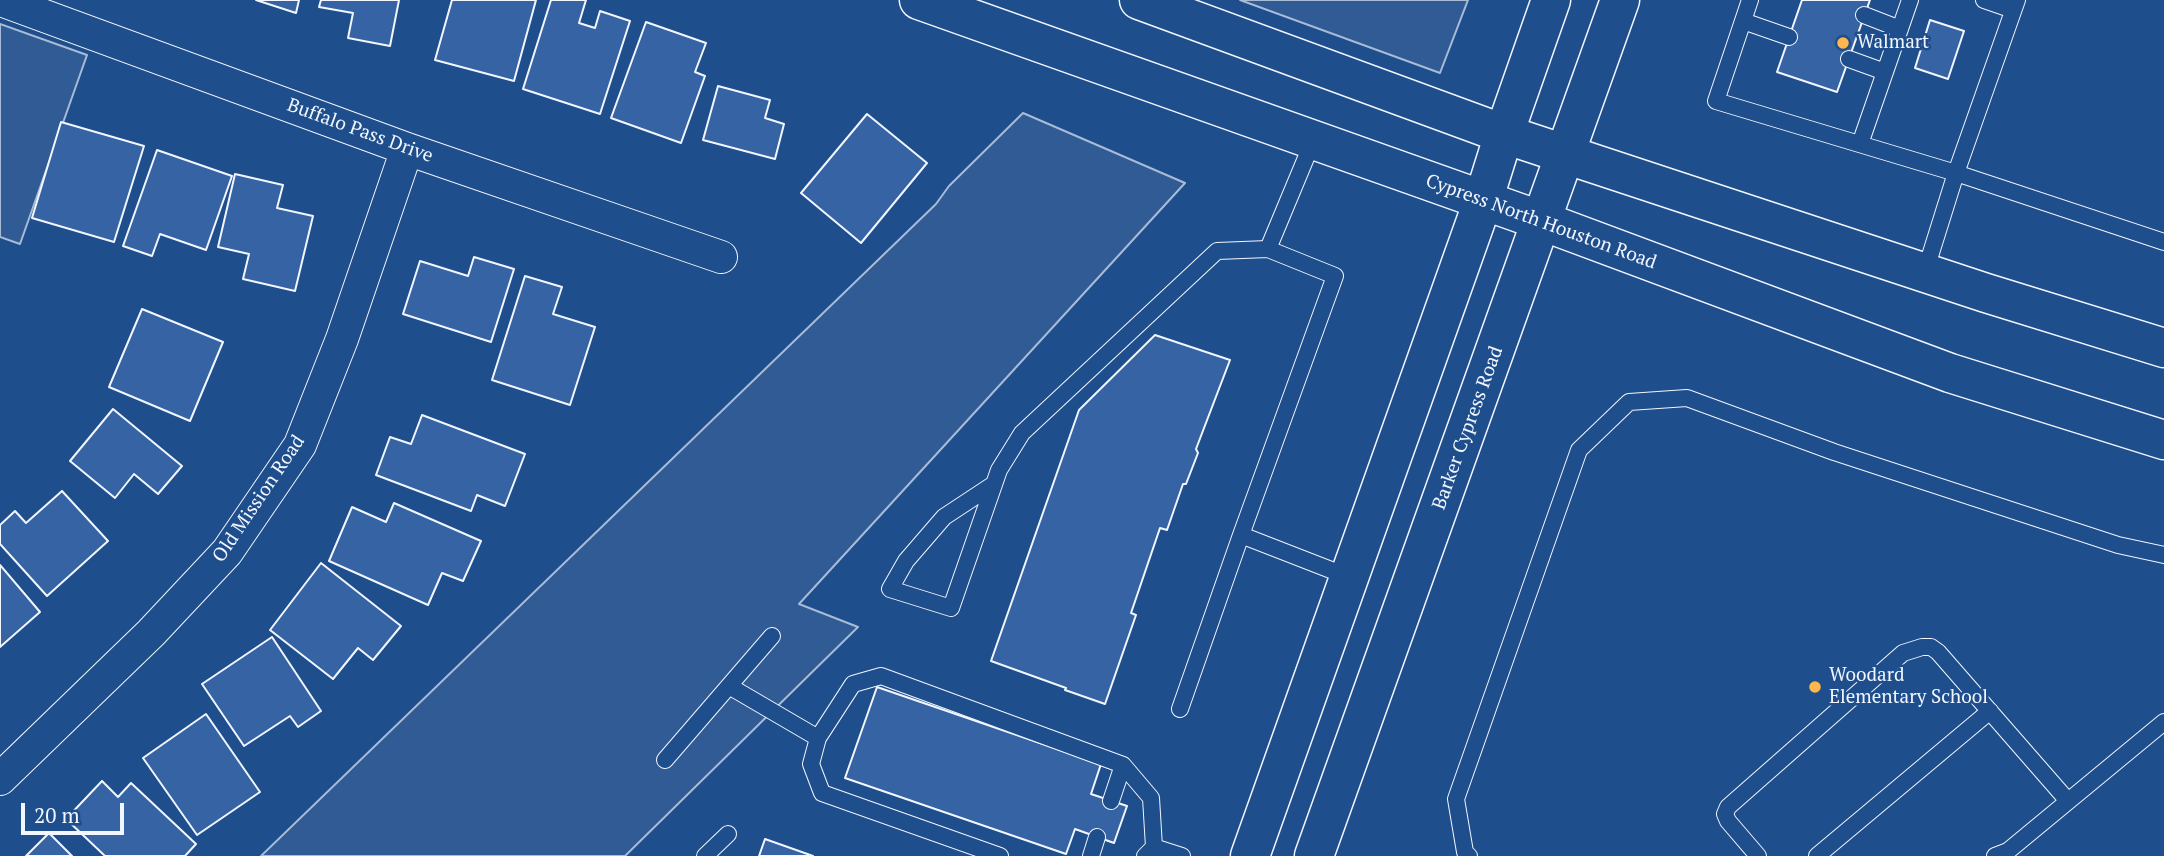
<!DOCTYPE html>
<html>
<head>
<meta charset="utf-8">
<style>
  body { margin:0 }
  #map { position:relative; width:2164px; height:856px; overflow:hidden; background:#1f4e8c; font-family:"PT Serif",serif }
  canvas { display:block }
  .scale { position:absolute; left:21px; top:803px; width:103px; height:32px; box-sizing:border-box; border:4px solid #f2f6ff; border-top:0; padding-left:9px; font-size:21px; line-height:24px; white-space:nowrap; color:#f2f6ff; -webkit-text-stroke:5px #1f4e8c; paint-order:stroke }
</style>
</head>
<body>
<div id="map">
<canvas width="2164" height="856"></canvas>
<div class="scale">20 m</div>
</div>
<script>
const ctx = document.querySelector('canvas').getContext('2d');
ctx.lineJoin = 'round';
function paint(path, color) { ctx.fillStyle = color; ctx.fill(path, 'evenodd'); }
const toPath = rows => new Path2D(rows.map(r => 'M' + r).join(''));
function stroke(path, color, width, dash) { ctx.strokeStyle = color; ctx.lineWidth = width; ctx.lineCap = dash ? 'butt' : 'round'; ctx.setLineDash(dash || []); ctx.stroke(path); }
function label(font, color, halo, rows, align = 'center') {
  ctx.font = font + ' "PT Serif",serif'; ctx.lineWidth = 5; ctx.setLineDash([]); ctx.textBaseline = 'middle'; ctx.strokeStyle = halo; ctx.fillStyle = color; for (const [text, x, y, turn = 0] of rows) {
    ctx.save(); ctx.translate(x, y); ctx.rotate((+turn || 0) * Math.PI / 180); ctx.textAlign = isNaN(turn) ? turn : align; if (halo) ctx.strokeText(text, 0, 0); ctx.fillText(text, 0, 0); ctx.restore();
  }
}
const built = toPath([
  [1240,0,1468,0,1440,73,1240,0],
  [0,24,87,55,20,244,0,237,0,24],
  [1023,113,1185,183,799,604,858,627,625,856,261,856,936,204,949,186,1023,113]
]);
const building = toPath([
  [256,0,299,0,296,13,256,0],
  [321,0,399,0,390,46,348,38,353,13,319,7,321,0],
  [452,0,536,0,514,81,435,60,452,0],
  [551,0,586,0,579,23,595,28,600,11,630,21,600,114,523,89,551,0],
  [1802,0,1870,0,1837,92,1777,72,1802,0],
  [1930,20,1964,31,1948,79,1915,68,1930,20],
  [646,22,706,43,695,72,705,76,681,143,611,118,646,22],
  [718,86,770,100,765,118,784,124,775,159,703,140,718,86],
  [867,114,927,163,861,243,801,193,867,114],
  [61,122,144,146,114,242,32,218,61,122],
  [157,150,232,176,206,250,160,234,152,256,123,246,157,150],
  [235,174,283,185,277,208,313,216,295,291,243,279,249,254,218,247,235,174],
  [474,257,514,269,491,342,403,314,420,261,468,276,474,257],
  [525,276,562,287,553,314,595,327,570,405,492,380,525,276],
  [142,309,223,342,190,421,109,387,142,309],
  [1155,335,1230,360,1196,449,1198,453,1186,484,1183,484,1167,530,1160,528,1131,613,1136,615,1105,704,1065,690,1066,688,991,661,1079,410,1155,335],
  [113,409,182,466,158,494,134,474,115,498,70,461,113,409],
  [422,415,525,454,505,506,477,495,471,511,376,475,390,437,411,444,422,415],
  [62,491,108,541,47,596,0,544,0,525,15,511,26,523,62,491],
  [394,503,481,541,463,581,442,573,428,605,329,561,352,507,386,522,394,503],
  [321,563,401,626,373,660,358,648,333,679,270,630,321,563],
  [0,565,40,612,0,647,0,565],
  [272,637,321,711,298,727,290,716,244,746,202,684,272,637],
  [877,687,1101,764,1091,794,1127,806,1114,843,1075,829,1066,854,845,778,877,687],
  [206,714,260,792,197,835,143,758,206,714],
  [102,781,118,797,131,783,196,844,185,856,105,856,66,819,102,781],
  [49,833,72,856,26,856,49,833],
  [765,839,813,856,759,856,765,839]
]);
const lane = toPath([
  [1750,0,1716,101,1956,173,1925,272],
  [1984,0,2013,10],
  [2017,0,1956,173,2164,242],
  [1864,15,1900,29],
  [1743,21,1789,37],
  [1849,59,1885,72],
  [1313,141,1268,249,1335,276,1241,535,1349,577],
  [1860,144,1910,0],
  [994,484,944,517,906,561,890,589,951,608,999,470,1022,433,1217,251,1268,249],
  [729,686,818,738],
  [1180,709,1241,535],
  [665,760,772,636],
  [1111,801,1123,765],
  [1154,847,1182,856],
  [705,856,728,834],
  [1000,856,822,793,811,764,818,738,853,684,881,676,1123,765,1151,798,1154,847,1145,856],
  [1091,856,1097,837],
  [1469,856,1465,852,1456,799,1579,450,1629,402,1687,398,1834,452,2118,545,2164,555],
  [1758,856,1728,821,1725,814,1728,807,1903,653,1922,647,1931,647,1938,652,2068,801],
  [1817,856,1990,711],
  [1995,856,2008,851,2164,722]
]);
const street = toPath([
  [1,0,407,149,721,257],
  [0,779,151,633,227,552,300,445,342,339,407,149]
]);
const secondary = toPath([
  [919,0,1542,221,1950,373,2164,440],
  [1139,0,1504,134,1986,293,2164,348]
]);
const primary = toPath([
  [1250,856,1483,201,1504,134,1551,0],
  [1314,856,1620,0]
]);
const markers = [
  [1843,43,7,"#ffb74d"],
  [1815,687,7,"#ffb74d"]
];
const poiNames = [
  ["Walmart",1857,43],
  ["Woodard",1829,676],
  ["Elementary School",1829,698]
];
const streetNames = [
  ["Buffalo Pass Drive",360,131,20],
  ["Cypress North Houston Road",1541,222,20],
  ["Barker Cypress Road",1468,428,-70],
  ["Old Mission Road",259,499,-56]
];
paint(built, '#305b95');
stroke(built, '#a8bbd7', 2);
paint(building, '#3563a3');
stroke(building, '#f2f6ff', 2);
stroke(lane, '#f2f6ff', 18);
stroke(street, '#f2f6ff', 34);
stroke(secondary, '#f2f6ff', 41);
stroke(primary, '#f2f6ff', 41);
stroke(lane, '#1f4e8c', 16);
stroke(street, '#1f4e8c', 32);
stroke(secondary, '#1f4e8c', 38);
stroke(primary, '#1f4e8c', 38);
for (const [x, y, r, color] of markers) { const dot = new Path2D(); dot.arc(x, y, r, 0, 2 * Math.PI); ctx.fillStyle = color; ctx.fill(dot); stroke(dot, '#1f4e8c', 2.5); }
label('19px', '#f2f6ff', '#1f4e8c', poiNames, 'left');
label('19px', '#f2f6ff', '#1f4e8c', streetNames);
</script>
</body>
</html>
